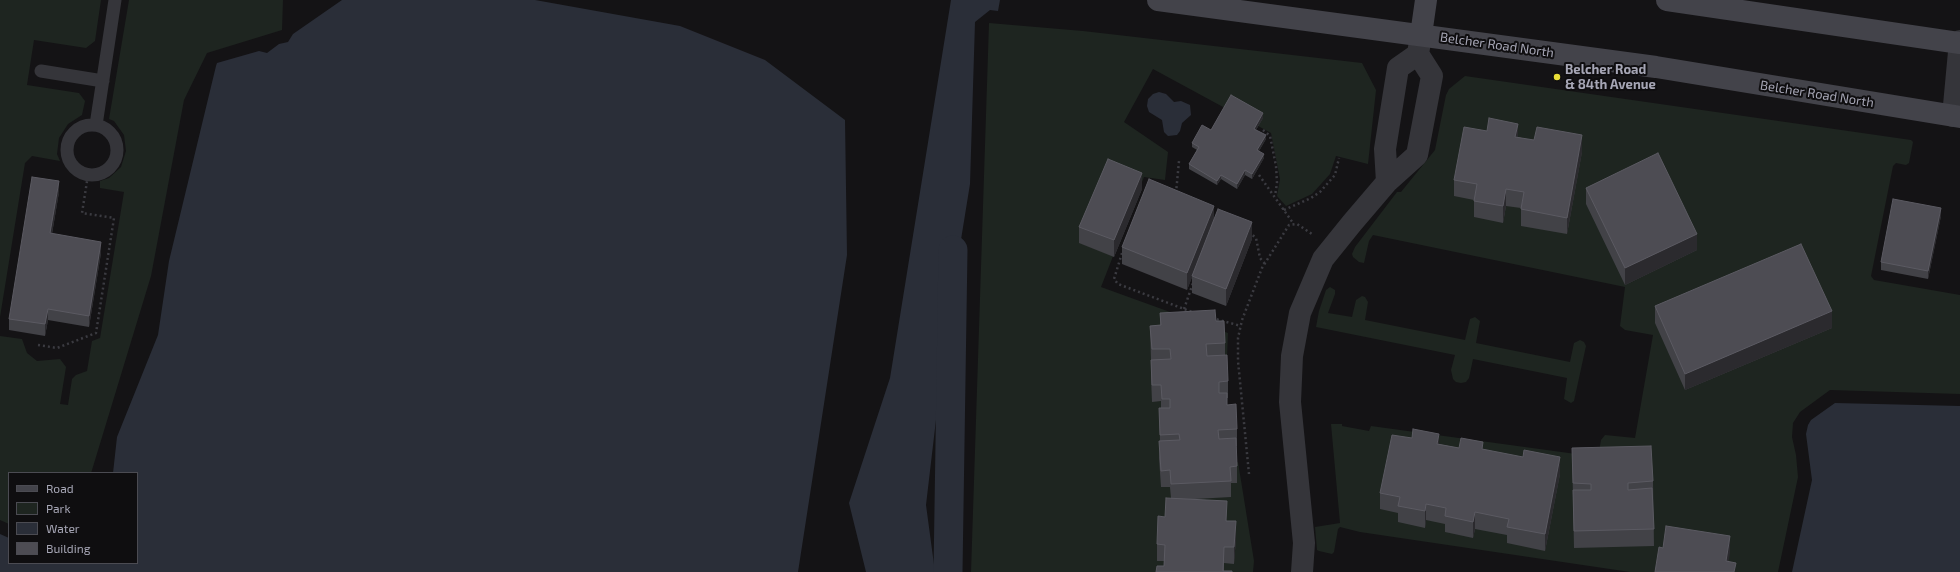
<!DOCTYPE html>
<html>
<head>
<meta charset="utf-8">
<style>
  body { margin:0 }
  #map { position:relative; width:1960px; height:572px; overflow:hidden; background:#141315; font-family:"Exo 2",sans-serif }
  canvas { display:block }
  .legend { position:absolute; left:8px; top:472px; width:130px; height:92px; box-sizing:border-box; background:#0f0e10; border:1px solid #4b4b52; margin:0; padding:5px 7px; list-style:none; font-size:12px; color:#a6a6b5 }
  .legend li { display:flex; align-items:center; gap:8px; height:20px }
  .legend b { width:20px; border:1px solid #4b4b52 }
</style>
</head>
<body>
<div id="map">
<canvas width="1960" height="572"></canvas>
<ul class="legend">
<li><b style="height:5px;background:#43434a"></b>Road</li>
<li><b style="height:11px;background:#1e2520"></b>Park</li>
<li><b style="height:11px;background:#2a2e38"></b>Water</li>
<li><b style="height:11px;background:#4d4c53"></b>Building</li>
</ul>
</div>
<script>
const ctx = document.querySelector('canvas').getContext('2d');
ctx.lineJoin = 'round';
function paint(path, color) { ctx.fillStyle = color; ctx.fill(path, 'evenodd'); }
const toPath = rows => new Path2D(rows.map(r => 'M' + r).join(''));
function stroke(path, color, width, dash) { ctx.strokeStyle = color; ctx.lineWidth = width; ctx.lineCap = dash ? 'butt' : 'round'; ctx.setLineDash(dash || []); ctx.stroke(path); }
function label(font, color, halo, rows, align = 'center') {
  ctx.font = font + ' "Exo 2",sans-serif'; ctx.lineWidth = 4; ctx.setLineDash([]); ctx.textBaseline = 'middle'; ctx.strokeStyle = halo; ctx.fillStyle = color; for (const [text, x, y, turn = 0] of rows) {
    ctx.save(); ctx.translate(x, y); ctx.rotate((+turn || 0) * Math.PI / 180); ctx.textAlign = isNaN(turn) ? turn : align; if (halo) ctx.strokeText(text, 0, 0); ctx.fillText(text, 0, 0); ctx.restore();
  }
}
const green = toPath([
  [0,0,101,0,95,41,86,48,34,40,27,85,79,93,85,101,82,115,68,124,59,138,57,154,60,161,32,156,25,163,0,317],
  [129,0,283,0,282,30,207,53,184,100,151,276,92,470,91,473,9,473,9,524,0,520,0,336,22,339,27,353,37,361,60,359,66,367,60,404,68,405,72,379,76,375,87,371,92,341,100,338,124,192,100,188,100,181,109,178,121,167,126,151,124,135,114,121,109,119],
  [989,23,1083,31,1362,63,1376,90,1368,164,1336,156,1330,174,1312,194,1286,206,1277,196,1280,179,1271,133,1153,69,1124,122,1168,152,1165,180,1144,177,1101,287,1228,333,1224,433,1230,464,1238,462,1254,561,1253,572,971,572],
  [1465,76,1911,140,1913,142,1909,163,1906,165,1896,163,1893,166,1871,276,1874,280,1960,295,1960,394,1830,390,1800,412,1793,423,1792,437,1796,455,1798,477,1778,572,1630,572,1360,532,1340,527,1338,529,1334,552,1332,554,1319,551,1317,550,1315,527,1340,523,1331,424,1342,424,1342,426,1369,431,1371,426,1598,457,1601,440,1605,435,1635,438,1653,335,1625,330,1620,326,1625,287,1373,235,1369,241,1364,263,1359,262,1353,257,1352,254,1355,247,1397,192,1401,192,1435,150,1446,95,1449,89],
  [1330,287,1335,290,1335,294,1328,313,1352,317,1356,300,1362,296,1365,297,1368,302,1365,320,1465,340,1470,319,1475,317,1480,321,1476,343,1570,362,1574,343,1580,340,1584,342,1586,346,1574,401,1571,403,1564,399,1567,378,1473,359,1469,378,1466,382,1461,383,1456,382,1453,379,1451,370,1455,355,1316,327,1319,311,1326,290]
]);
const water = toPath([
  [342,0,535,0,680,26,765,60,845,120,847,255,798,572,0,572,0,534,9,538,9,563,137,563,137,473,113,473,117,437,158,335,169,261,216,66,217,63,259,51,267,53,279,44,288,42,293,34],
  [951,0,1000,0,998,11,990,10,975,22,970,184,947,326,926,505,935,572,866,572,849,503,890,378],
  [1159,92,1166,94,1174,102,1181,101,1190,105,1191,115,1182,123,1180,131,1177,135,1168,136,1164,132,1162,120,1149,112,1147,106,1148,99,1153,94],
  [1835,403,1960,406,1960,572,1792,572,1812,480,1806,434,1808,425,1811,420]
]);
const canal = toPath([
  [948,572,953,250]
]);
const path = toPath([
  [1263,130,1270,136,1276,166,1277,183,1275,196],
  [1259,175,1293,223],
  [1176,193,1179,161],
  [1284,210,1311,198,1320,192,1335,175,1339,158],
  [1249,232,1256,238,1260,258,1265,264],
  [1122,253,1114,279,1118,284,1192,312],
  [1184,309,1193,283],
  [1212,318,1241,326],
  [38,345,57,348,96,333,114,218,82,213,88,175],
  [1249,474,1238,361,1238,338,1242,320,1262,268,1289,225,1297,224,1312,234]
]);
const lane = toPath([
  [41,71,103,81],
  '67 150a25 25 0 1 1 50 0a25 25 0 1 1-50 0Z',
  [96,125,115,0]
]);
const street = toPath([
  [1953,116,1960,41],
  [1387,182,1385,149,1398,68,1418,54],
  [1302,572,1304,543,1290,402,1292,356,1300,313,1323,259,1352,223,1387,182,1417,155,1432,76,1418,54,1421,35]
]);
const secondary = toPath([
  [1158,0,1656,67,1960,117],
  [1667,0,1960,43],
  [1421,35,1426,0]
]);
const wall = toPath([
  [1263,118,1256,130,1266,139,1259,151,1264,158,1252,179,1245,175,1237,189,1221,179,1217,185,1189,169,1189,164,1197,150,1192,147,1192,143,1211,130],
  [1518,137,1582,152,1567,234,1521,226,1521,208,1506,206,1503,223,1474,217,1474,200,1454,196,1454,180],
  [1586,188,1697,250,1625,285,1586,204],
  [1142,189,1114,257,1079,243,1079,227],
  [59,192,52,234,101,253,89,327,48,320,45,336,9,330,9,319],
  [1941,216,1928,279,1881,270,1881,262],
  [1214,221,1252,239,1226,306,1192,293,1192,276,1199,259,1187,290,1122,264,1122,247],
  [1655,306,1832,328,1685,390,1655,323],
  [1160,313,1216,321,1225,343,1225,355,1228,381,1228,398,1227,398,1227,405,1237,429,1237,446,1236,446,1237,466,1237,483,1231,483,1231,497,1195,499,1227,521,1236,538,1234,564,1224,563,1224,571,1164,566,1164,561,1157,561,1157,544,1171,498,1170,487,1161,487,1159,458,1160,441,1159,408,1161,408,1161,401,1152,402,1151,377,1151,360,1150,326,1160,325],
  [1439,444,1459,448,1483,449,1560,474,1545,551,1507,543,1507,535,1475,529,1473,538,1445,532,1445,524,1426,520,1425,528,1398,522,1398,513,1380,509,1380,493],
  [1572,448,1653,481,1654,546,1574,548]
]);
const shadedWall = toPath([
  [1263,113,1263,118,1254,133,1254,129],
  [1518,124,1518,140,1515,137],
  [1266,135,1266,139,1257,154,1257,150],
  [1582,135,1582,152,1567,234,1567,218],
  [1264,154,1264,158,1252,179,1252,174],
  [1245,170,1245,175,1237,189,1237,184],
  [1142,173,1142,189,1114,257,1114,240],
  [1221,175,1221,179,1217,185,1217,181],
  [59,181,59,192,50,245,50,233],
  [1506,189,1506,206,1503,223,1503,206],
  [1214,206,1214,222,1187,290,1187,273],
  [1941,208,1941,216,1928,279,1928,271],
  [1252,222,1252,239,1226,306,1226,289],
  [1697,234,1697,250,1625,285,1625,268],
  [101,242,101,253,89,327,89,316],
  [48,309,48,320,45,336,45,324],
  [1832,311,1832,328,1685,390,1685,374],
  [1439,434,1439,451,1437,444],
  [1560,457,1560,474,1545,551,1545,534],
  [1426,504,1426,520,1425,528,1425,511],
  [1475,512,1475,529,1473,538,1473,522],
  [1236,521,1236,538,1234,564,1234,547],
  [1730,536,1730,553,1727,572,1726,561]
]);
const building = toPath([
  [1231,95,1263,113,1254,129,1266,135,1257,150,1264,154,1252,174,1245,170,1237,184,1221,175,1217,181,1189,164,1199,147,1192,143,1202,125,1211,130,1231,95],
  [1489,118,1518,124,1515,137,1534,140,1537,127,1582,135,1567,218,1521,209,1524,192,1506,189,1503,206,1474,201,1477,184,1454,180,1464,127,1487,131,1489,118],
  [1658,153,1697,234,1625,268,1586,188,1658,153],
  [1108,159,1142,173,1114,240,1079,227,1108,159],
  [32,177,59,181,50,233,101,242,89,316,48,309,45,324,9,319,32,177],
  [1149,179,1214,206,1187,273,1122,247,1149,179],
  [1893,199,1941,208,1928,271,1881,262,1893,199],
  [1218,209,1252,222,1226,289,1192,276,1218,209],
  [1801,244,1832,311,1685,374,1655,306,1801,244],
  [1215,310,1216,321,1224,321,1225,343,1206,344,1207,356,1227,355,1228,381,1219,382,1219,393,1227,393,1227,405,1236,404,1237,429,1218,430,1219,439,1236,438,1237,466,1230,467,1231,481,1171,484,1170,470,1161,471,1159,441,1180,440,1179,434,1160,435,1159,408,1170,408,1170,399,1162,399,1161,385,1152,385,1151,360,1171,359,1170,349,1152,349,1150,326,1161,325,1160,313,1215,310],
  [1413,429,1439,434,1437,444,1459,448,1461,438,1483,442,1482,449,1523,457,1524,450,1560,457,1545,534,1507,527,1509,519,1475,512,1473,522,1445,516,1446,508,1426,504,1425,511,1398,506,1400,497,1380,493,1392,435,1412,438,1413,429],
  [1651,446,1653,481,1628,483,1628,490,1652,488,1654,529,1574,531,1573,490,1591,490,1591,484,1573,483,1572,448,1651,446],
  [1166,498,1227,501,1226,521,1236,521,1234,547,1224,547,1223,571,1232,571,1232,572,1156,572,1157,566,1164,566,1165,545,1157,544,1158,516,1165,517,1166,498],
  [1666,526,1730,536,1726,561,1736,563,1734,572,1655,572,1659,547,1663,548,1666,526]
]);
const markers = [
  [1557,77,4,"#e9de37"]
];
const streetNames = [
  ["Belcher Road North",1497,45,8],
  ["Belcher Road North",1817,94,9]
];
const poiNames = [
  ["Belcher Road",1565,70],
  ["& 84th Avenue",1565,85]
];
paint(green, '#1e2520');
paint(water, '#2a2e38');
stroke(canal, '#2a2e38', 29);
stroke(path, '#3b3b41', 2.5, [2, 3]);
stroke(lane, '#35353a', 13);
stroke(street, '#35353a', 22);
stroke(secondary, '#43434a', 22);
paint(wall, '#424247');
paint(shadedWall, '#2b2a2e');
paint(building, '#4d4c53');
stroke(building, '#5b5a62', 1);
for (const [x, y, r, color] of markers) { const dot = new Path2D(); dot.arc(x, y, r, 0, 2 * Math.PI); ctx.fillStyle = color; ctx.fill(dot); stroke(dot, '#0f0e10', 1.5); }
label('13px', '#a6a6b5', '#0f0e10', streetNames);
label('bold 13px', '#a6a6b5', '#0f0e10', poiNames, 'left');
</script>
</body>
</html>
